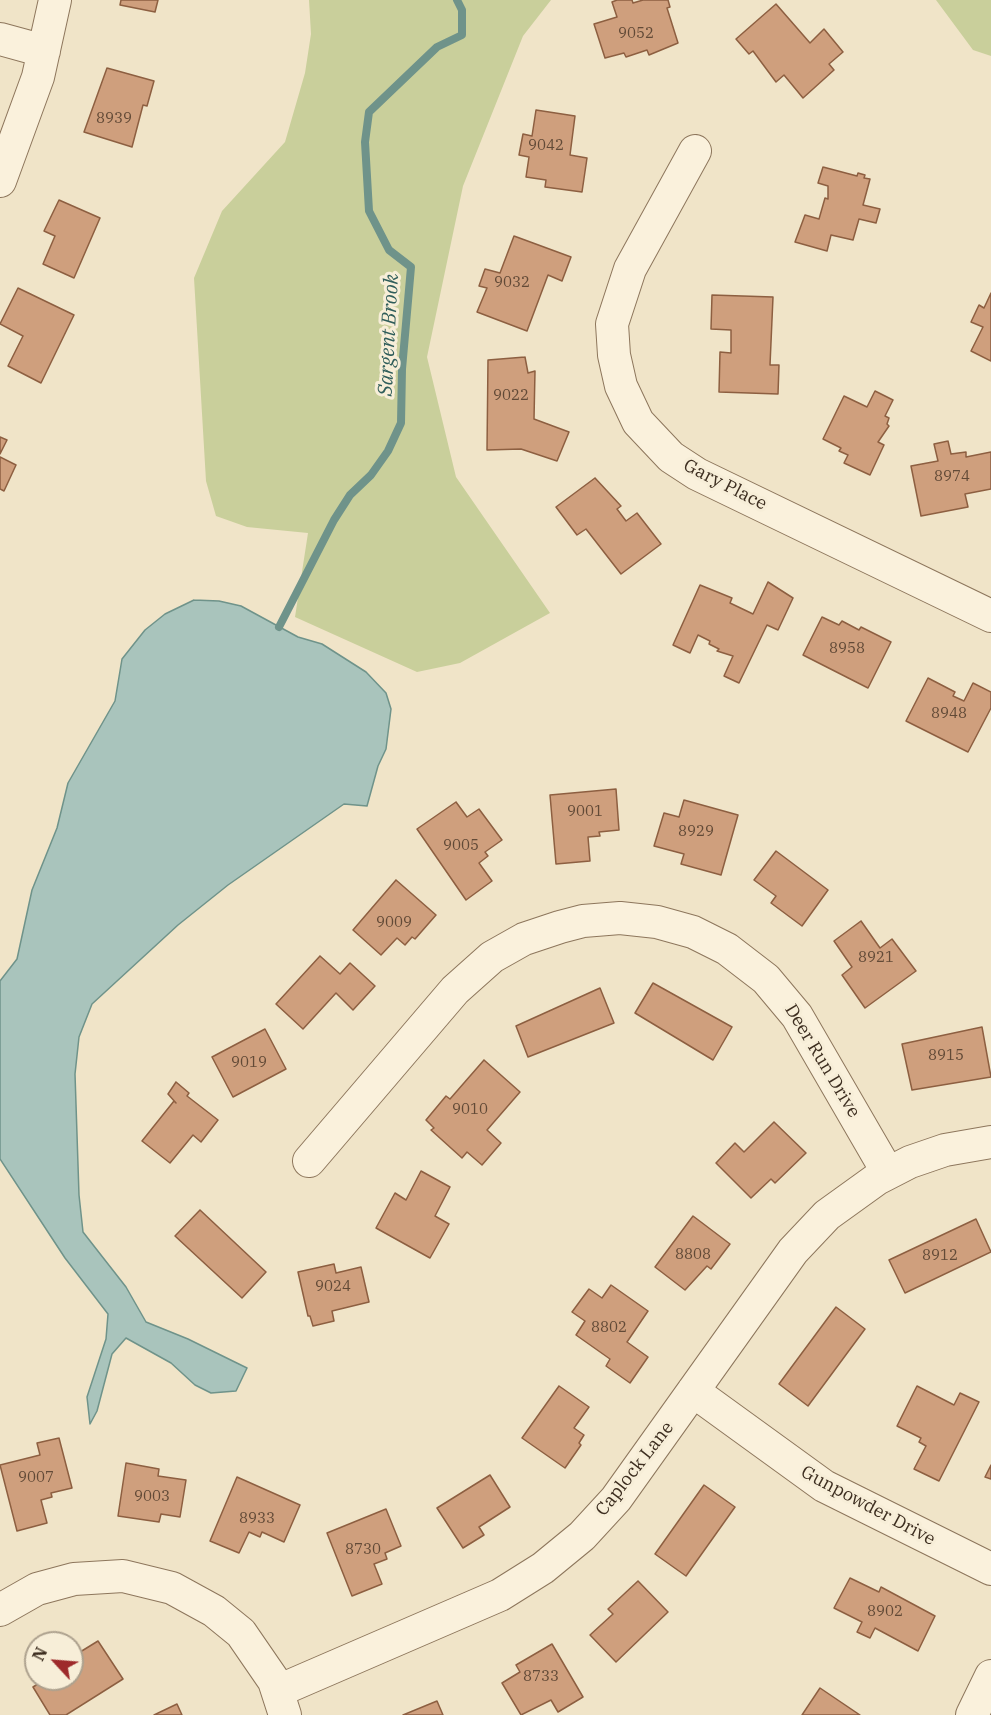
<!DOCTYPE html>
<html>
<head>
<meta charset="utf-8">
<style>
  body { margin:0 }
  #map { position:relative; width:991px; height:1715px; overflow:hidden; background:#f0e4c8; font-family:"IBM Plex Serif",serif }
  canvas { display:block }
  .north { position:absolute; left:24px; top:1631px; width:60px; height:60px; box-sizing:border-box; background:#f7eed8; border:2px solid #ada18e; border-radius:50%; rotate:296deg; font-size:16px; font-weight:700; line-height:24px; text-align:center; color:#3d2e20 }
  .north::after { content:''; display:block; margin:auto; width:21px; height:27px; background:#9e2a2b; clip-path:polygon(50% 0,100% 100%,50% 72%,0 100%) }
</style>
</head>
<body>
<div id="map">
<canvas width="991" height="1715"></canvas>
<div class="north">N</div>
</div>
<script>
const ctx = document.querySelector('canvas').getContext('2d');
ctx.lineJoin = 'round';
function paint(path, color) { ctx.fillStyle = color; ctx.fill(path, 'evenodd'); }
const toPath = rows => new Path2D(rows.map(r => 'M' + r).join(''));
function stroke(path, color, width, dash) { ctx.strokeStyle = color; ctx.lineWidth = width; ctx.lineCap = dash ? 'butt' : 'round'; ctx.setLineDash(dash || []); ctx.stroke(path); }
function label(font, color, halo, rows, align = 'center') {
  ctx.font = font + ' "IBM Plex Serif",serif'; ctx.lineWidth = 6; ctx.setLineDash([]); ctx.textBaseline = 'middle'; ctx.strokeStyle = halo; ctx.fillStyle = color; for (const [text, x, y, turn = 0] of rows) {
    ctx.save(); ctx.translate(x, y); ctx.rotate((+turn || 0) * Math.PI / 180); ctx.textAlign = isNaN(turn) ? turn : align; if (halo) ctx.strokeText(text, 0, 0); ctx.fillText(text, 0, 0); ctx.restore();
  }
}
const green = toPath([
  [309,0,551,0,523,36,463,186,427,357,456,477,550,613,460,663,417,672,295,617,308,533,247,527,216,516,206,481,194,278,222,211,285,142,305,73,311,34],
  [936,0,991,0,991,56,973,50]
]);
const water = toPath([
  [194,600,219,601,241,606,298,637,322,644,366,672,386,693,391,709,386,749,378,766,367,806,344,804,228,885,178,925,92,1004,79,1037,75,1074,79,1195,83,1232,126,1287,146,1322,188,1339,247,1368,236,1391,211,1393,195,1385,171,1363,126,1338,112,1354,97,1411,90,1424,87,1397,106,1339,108,1314,65,1258,0,1159,0,981,17,959,32,890,57,828,68,783,115,701,122,659,145,630,165,614,194,600]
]);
const stream = toPath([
  [279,627,334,520,350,495,371,475,388,451,401,423,402,369,411,267,389,250,369,211,365,142,369,112,437,47,462,35,462,10,457,0]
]);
const building = toPath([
  [121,0,158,0,155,12,120,5,121,0],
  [617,0,632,0,633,3,643,0,668,0,670,7,667,8,678,43,649,55,647,50,626,57,624,53,605,58,594,24,617,17,612,2,617,0],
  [776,4,810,43,824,29,843,52,829,64,834,70,803,98,784,75,776,82,753,51,749,54,736,39,776,4],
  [107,68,154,81,147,106,143,105,132,147,84,132,107,68],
  [536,110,575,116,570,155,587,158,582,192,545,187,546,180,526,177,529,157,519,155,523,134,532,136,536,110],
  [823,167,857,176,858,173,865,175,864,178,870,179,863,205,880,209,876,223,859,219,853,240,831,235,827,251,795,242,805,215,819,219,825,198,828,199,828,186,818,183,823,167],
  [59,200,100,218,74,278,43,264,55,236,44,231,59,200],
  [514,236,571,257,562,281,548,275,527,331,477,312,487,288,479,286,485,269,500,273,514,236],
  [18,288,74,315,41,383,8,366,23,336,0,324,18,288],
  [991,293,991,361,971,351,983,327,971,322,979,305,984,308,991,293],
  [712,295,773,297,770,365,779,365,778,394,719,392,720,352,731,353,731,330,711,329,712,295],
  [525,357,528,373,535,371,534,419,569,432,557,461,521,449,487,450,488,360,525,357],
  [875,391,893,400,885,416,889,418,887,424,889,426,878,442,884,445,870,475,844,463,848,455,839,451,841,448,823,439,844,396,867,407,875,391],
  [0,437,7,440,0,454,0,437],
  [948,441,951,454,966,452,966,457,991,452,991,489,965,494,968,507,921,516,911,466,938,461,934,444,948,441],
  [0,457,16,465,4,491,0,489,0,457],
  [595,478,621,506,617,509,626,521,637,513,661,544,621,574,586,529,577,535,556,507,595,478],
  [768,582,793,598,778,630,767,625,739,683,724,676,733,656,717,651,719,649,709,644,710,641,698,635,690,653,673,645,700,585,732,598,730,603,753,614,768,582],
  [822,617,839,625,842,621,859,630,861,627,891,642,868,688,803,655,822,617],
  [928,678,955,692,953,696,964,701,973,683,991,692,991,708,968,752,906,721,928,678],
  [616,789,619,830,599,832,600,836,588,837,590,861,556,864,550,795,616,789],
  [684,800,738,815,721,875,681,864,684,854,654,846,664,813,679,817,684,800],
  [456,802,467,817,479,809,502,840,485,852,488,856,479,863,492,881,466,900,417,829,456,802],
  [776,851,828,890,802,926,771,903,776,896,754,880,776,851],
  [396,880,436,915,415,939,412,937,405,945,397,938,381,955,353,930,396,880],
  [861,921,880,948,892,939,916,971,865,1008,842,975,852,967,834,941,861,921],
  [320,956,340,974,350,963,375,986,353,1010,336,993,303,1029,276,1004,320,956],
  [653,983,732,1027,713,1060,635,1013,653,983],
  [600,988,614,1023,528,1057,516,1026,600,988],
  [982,1027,991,1077,912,1090,902,1044,982,1027],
  [265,1029,286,1069,233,1097,212,1057,265,1029],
  [484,1060,520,1092,487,1130,501,1143,482,1165,467,1152,462,1158,431,1130,434,1128,426,1120,446,1096,450,1099,484,1060],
  [176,1082,189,1093,187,1096,218,1120,201,1142,193,1135,170,1163,142,1141,174,1101,176,1103,168,1094,176,1082],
  [774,1122,806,1153,775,1183,771,1179,751,1198,716,1163,735,1143,744,1152,774,1122],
  [421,1171,450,1187,435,1216,449,1224,430,1258,376,1228,395,1193,406,1200,421,1171],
  [200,1210,266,1272,242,1298,175,1236,200,1210],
  [693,1216,730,1244,711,1269,707,1266,685,1290,655,1267,693,1216],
  [976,1219,991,1252,905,1293,889,1260,976,1219],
  [334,1264,336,1273,361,1267,369,1302,332,1311,334,1321,313,1326,310,1316,308,1316,298,1272,334,1264],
  [611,1285,648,1311,627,1342,648,1357,630,1383,606,1366,610,1359,576,1335,585,1321,572,1312,589,1289,602,1298,611,1285],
  [836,1307,865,1329,808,1406,779,1384,836,1307],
  [559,1386,589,1407,574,1428,584,1435,579,1443,581,1445,565,1468,522,1438,559,1386],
  [917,1386,954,1405,960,1393,979,1402,939,1481,914,1469,926,1446,919,1442,921,1438,897,1426,917,1386],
  [59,1438,72,1488,51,1493,52,1497,41,1500,47,1523,17,1531,0,1465,40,1455,37,1443,59,1438],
  [126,1463,159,1469,158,1476,186,1480,180,1517,161,1514,159,1522,118,1516,126,1463],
  [991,1465,991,1479,985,1477,991,1465],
  [490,1475,510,1507,479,1527,484,1535,463,1548,437,1508,490,1475],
  [237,1477,300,1505,284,1542,262,1532,260,1537,249,1532,239,1553,210,1541,237,1477],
  [704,1485,735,1507,686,1576,655,1554,704,1485],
  [386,1509,401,1546,385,1553,387,1559,374,1564,382,1584,352,1596,327,1533,386,1509],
  [850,1578,879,1592,881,1587,935,1616,918,1651,875,1628,870,1638,857,1632,862,1622,834,1608,850,1578],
  [638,1581,668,1612,616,1662,590,1635,613,1614,608,1609,638,1581],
  [98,1641,123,1679,66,1715,50,1715,33,1687,46,1679,72,1679,72,1657,98,1641],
  [552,1644,583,1697,558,1712,551,1700,521,1715,502,1683,520,1672,516,1665,552,1644],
  [820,1688,860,1715,802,1715,820,1688],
  [437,1701,443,1715,403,1715,437,1701],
  [177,1704,182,1715,154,1715,177,1704]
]);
const minor = toPath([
  [0,39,44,51],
  [695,151,630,269,612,324,614,355,621,386,638,422,671,457,697,474,991,616],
  [0,181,38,77,55,0],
  [309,1161,455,990,492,957,524,939,560,927,583,921,620,918,657,922,693,932,727,949,766,979,797,1016,888,1173],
  [693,1391,824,1486,991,1569],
  [0,1610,37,1589,74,1579,123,1576,172,1588,214,1611,241,1633,274,1681,285,1715],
  [278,1691,500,1595,543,1568,582,1536,616,1499,793,1251,827,1215,877,1179,910,1162,945,1150,991,1142],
  [972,1715,991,1676]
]);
const numberNames = [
  ["9052",636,34],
  ["8939",114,119],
  ["9042",546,146],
  ["9032",512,283],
  ["9022",511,396],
  ["8974",952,477],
  ["8958",847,649],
  ["8948",949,714],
  ["9001",585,812],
  ["8929",696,832],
  ["9005",461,846],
  ["9009",394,923],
  ["8921",876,958],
  ["8915",946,1056],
  ["9019",249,1063],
  ["9010",470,1110],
  ["8808",693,1255],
  ["8912",940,1256],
  ["9024",333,1287],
  ["8802",609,1328],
  ["9007",36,1478],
  ["9003",152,1497],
  ["8933",257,1519],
  ["8730",363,1550],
  ["8902",885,1612],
  ["8733",541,1677]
];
const streetNames = [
  ["Gary Place",725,485,27],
  ["Deer Run Drive",822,1061,59],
  ["Caplock Lane",635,1469,-52],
  ["Gunpowder Drive",868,1506,28]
];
const waterNames = [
  ["Sargent Brook",389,335,-87]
];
paint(green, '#c9cf9b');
paint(water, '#a9c4bc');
stroke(water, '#6f938a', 1.5);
stroke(stream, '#6f938a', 8);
paint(building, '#cf9f7d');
stroke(building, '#8d5f41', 1.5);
stroke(minor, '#8d765c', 34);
stroke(minor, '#faf1dc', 32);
label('15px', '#624a37', null, numberNames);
label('18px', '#3d2e20', '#f7eed8', streetNames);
label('italic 20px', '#2f5d5a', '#f7eed8', waterNames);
</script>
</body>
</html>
